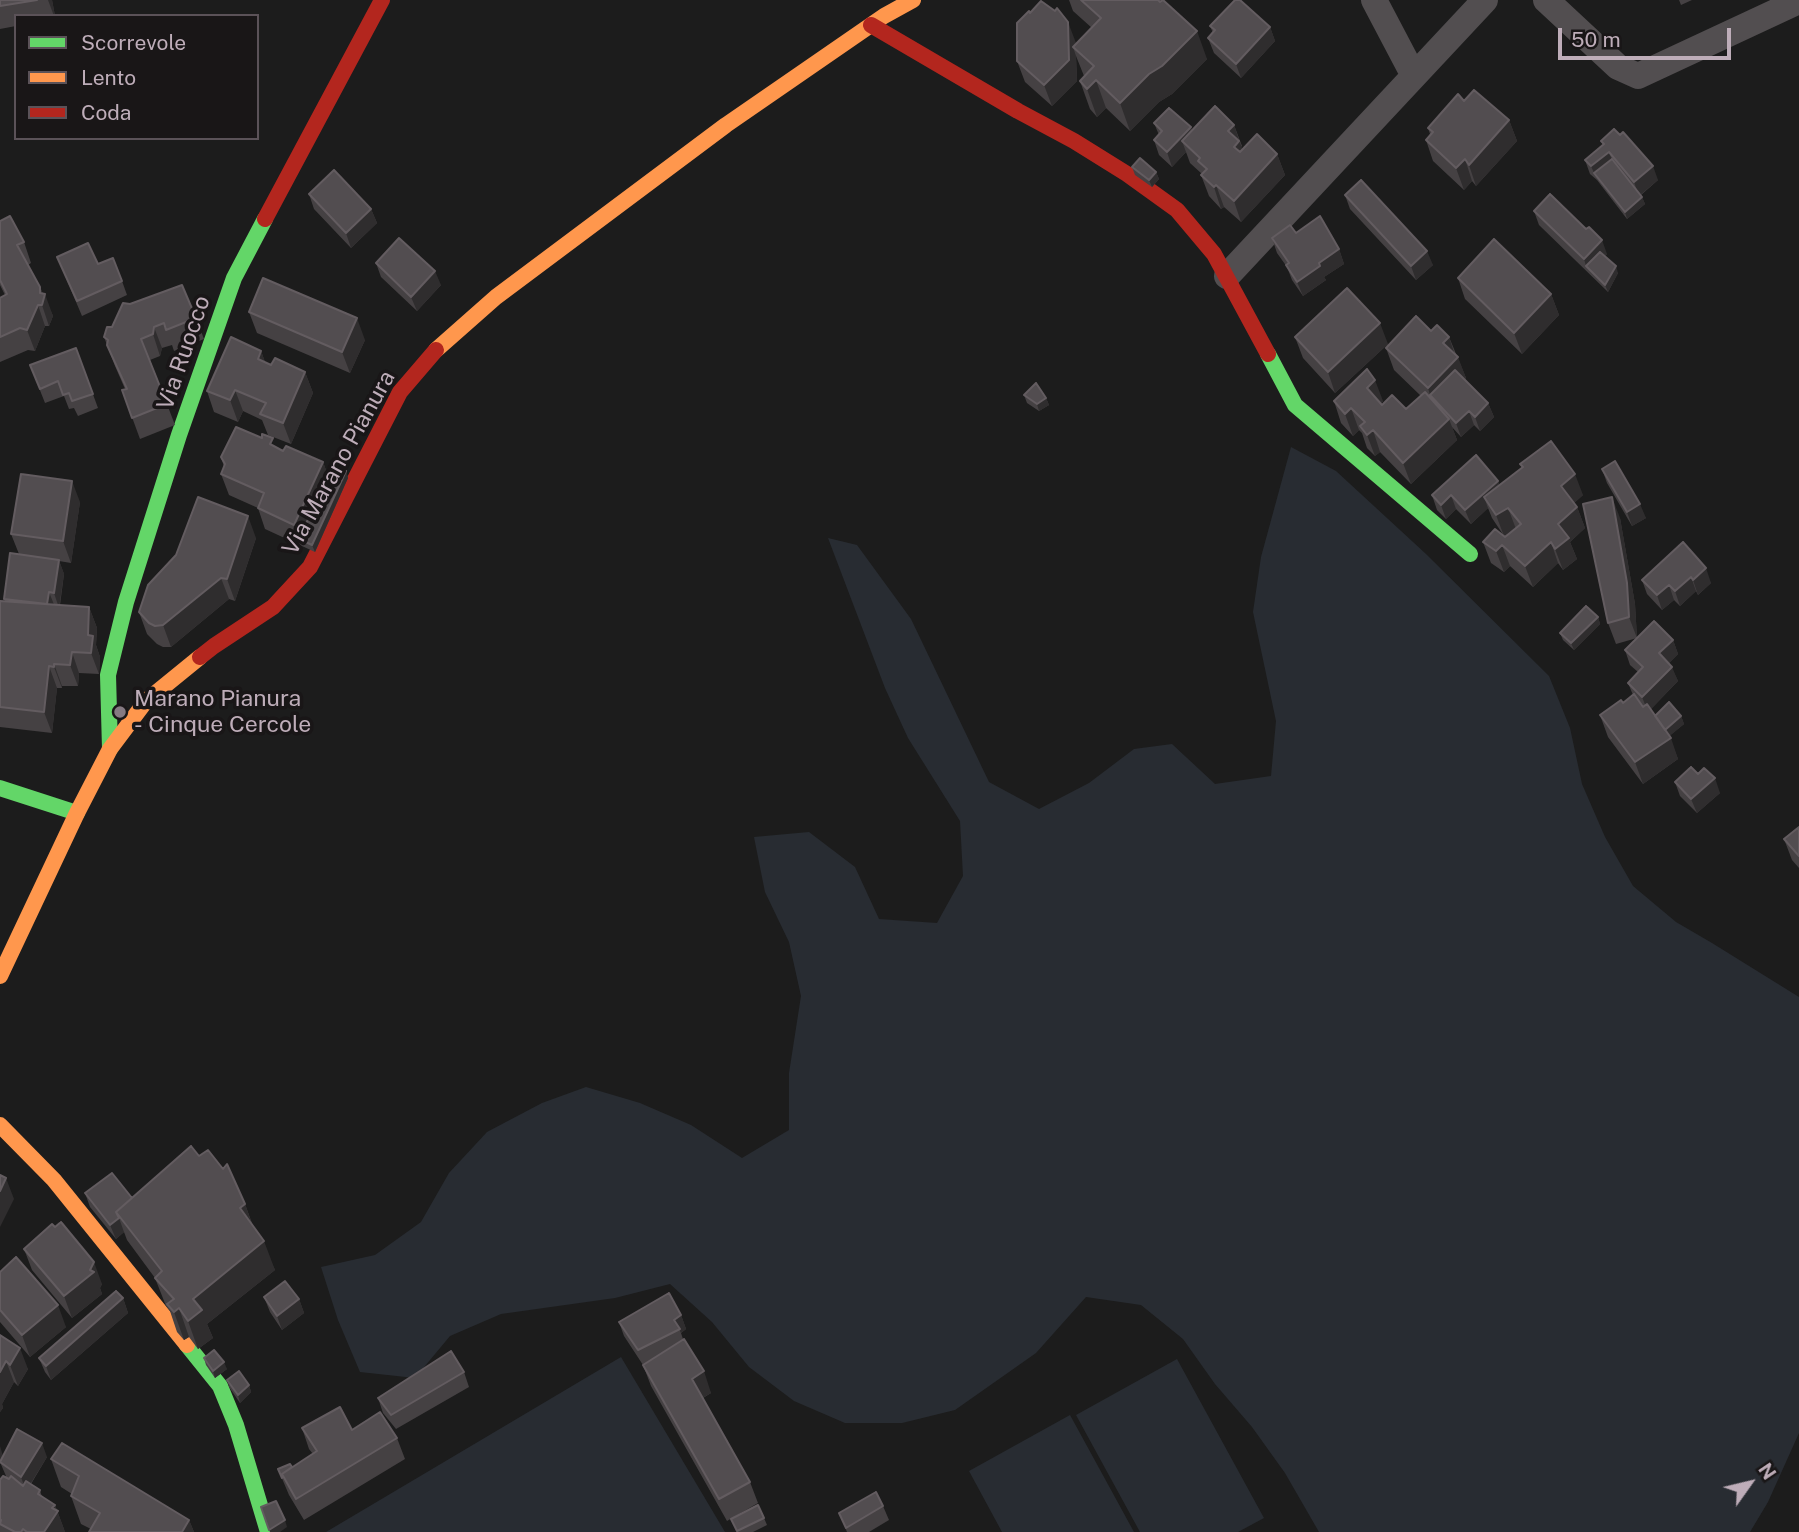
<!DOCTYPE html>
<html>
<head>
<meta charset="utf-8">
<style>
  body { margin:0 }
  #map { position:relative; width:1799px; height:1532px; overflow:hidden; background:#1c1c1c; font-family:"Public Sans",sans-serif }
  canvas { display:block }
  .legend { position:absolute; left:14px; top:14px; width:245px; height:126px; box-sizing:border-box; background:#191617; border:2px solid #5b5258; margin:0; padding:9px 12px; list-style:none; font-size:21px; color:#beadb9 }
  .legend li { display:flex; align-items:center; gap:14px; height:35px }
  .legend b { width:35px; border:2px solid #5b5258 }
  .north { position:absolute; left:1715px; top:1448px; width:70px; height:70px; -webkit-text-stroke:5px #191617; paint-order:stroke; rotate:56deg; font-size:19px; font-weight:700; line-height:28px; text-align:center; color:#beadb9 }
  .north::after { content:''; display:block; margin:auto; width:24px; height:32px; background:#beadb9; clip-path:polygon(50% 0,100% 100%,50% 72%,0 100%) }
  .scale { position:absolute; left:1558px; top:28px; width:173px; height:32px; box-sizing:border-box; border:4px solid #beadb9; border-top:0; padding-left:9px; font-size:21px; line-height:24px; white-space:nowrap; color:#beadb9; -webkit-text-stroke:5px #191617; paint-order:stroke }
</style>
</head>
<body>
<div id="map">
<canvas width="1799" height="1532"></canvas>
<ul class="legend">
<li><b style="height:9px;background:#63d668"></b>Scorrevole</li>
<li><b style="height:9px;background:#ff974d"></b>Lento</li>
<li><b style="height:9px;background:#b3261e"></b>Coda</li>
</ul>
<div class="north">N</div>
<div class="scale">50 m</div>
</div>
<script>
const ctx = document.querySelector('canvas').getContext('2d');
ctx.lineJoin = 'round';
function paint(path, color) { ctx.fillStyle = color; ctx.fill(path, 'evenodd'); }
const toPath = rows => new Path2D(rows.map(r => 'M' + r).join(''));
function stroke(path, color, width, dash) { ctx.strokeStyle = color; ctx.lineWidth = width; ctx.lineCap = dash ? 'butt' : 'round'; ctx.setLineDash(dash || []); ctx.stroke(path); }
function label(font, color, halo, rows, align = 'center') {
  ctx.font = font + ' "Public Sans",sans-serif'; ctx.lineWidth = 7; ctx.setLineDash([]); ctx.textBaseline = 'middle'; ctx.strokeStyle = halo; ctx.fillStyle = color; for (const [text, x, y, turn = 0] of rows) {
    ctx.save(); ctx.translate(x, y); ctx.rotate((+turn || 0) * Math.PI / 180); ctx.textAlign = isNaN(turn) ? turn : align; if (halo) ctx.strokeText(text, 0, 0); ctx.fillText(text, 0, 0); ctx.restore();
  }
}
const green = toPath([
  [1291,447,1336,471,1426,554,1549,676,1570,728,1582,784,1605,837,1633,886,1676,922,1712,943,1799,997,1799,1433,1768,1502,1750,1532,1319,1532,1285,1473,1252,1427,1215,1384,1183,1339,1141,1305,1086,1297,1036,1353,955,1410,902,1423,845,1423,794,1401,749,1367,712,1322,670,1284,615,1298,501,1314,450,1336,415,1378,360,1372,338,1320,321,1267,375,1255,421,1222,449,1173,487,1132,542,1103,586,1087,640,1103,691,1125,742,1158,789,1130,789,1073,801,996,789,942,765,892,754,837,809,832,855,867,879,919,937,923,963,876,960,821,908,738,885,688,828,538,857,545,911,619,989,782,1039,809,1089,783,1134,749,1172,744,1215,784,1271,776,1276,721,1253,612,1261,557],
  [621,1357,725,1532,326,1532],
  [1177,1359,1264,1518,1238,1532,1140,1532,1076,1415],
  [1070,1415,1134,1532,1002,1532,969,1471]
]);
const street = toPath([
  [1374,0,1414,76],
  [1546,0,1618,67,1638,76,1799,1],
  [1227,276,1485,0]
]);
const fast = toPath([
  [1268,354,1295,405,1470,554],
  [110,749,108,675,126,602,179,435,234,278,265,219],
  [0,788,77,813],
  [187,1345,220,1386,236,1425,268,1532]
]);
const slow = toPath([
  [436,350,496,297,726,125,884,16,913,0],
  [0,976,77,813,110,749,146,701,200,657],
  [0,1125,54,1180,187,1345]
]);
const jam = toPath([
  [871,25,1018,111,1074,141,1127,174,1177,210,1214,254,1268,354],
  [265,219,382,0],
  [200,657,214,646,273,607,310,567,400,392,436,350]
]);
const wall = toPath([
  [0,0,52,0,55,16,16,16,16,26,0,29],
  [1069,0,1164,0,1207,59,1172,94,1159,102,1130,131,1106,108,1097,117,1090,109,1080,81,1084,76,1076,56,1077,81,1052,106,1025,82,1017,61,1030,13,1076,44,1092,28,1073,11],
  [1679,0,1692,0,1681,5],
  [1210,26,1270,27,1275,41,1241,78,1214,53,1208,38,1213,33],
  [1464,101,1509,120,1517,141,1476,186,1472,181,1464,190,1433,161,1426,140,1430,134,1428,128],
  [1154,123,1192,130,1234,125,1242,146,1241,147,1242,150,1277,154,1285,175,1241,222,1224,207,1221,209,1209,196,1201,175,1202,174,1190,163,1186,152,1172,167,1159,155,1154,140,1159,135],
  [1601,141,1658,180,1641,195,1645,204,1627,219,1597,180,1590,174,1585,160,1603,145],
  [1132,167,1156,172,1159,179,1152,187,1135,175],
  [309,194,371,209,377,223,351,248,314,209],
  [1345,195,1433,265,1416,280,1350,209],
  [1534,211,1607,254,1605,256,1618,273,1608,292,1539,225],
  [0,221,24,242,31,263,28,265,40,287,53,316,49,326,45,326,35,351,28,350,0,362,0,298,5,295,0,285],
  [1296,233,1339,249,1344,264,1324,277,1326,280,1303,296,1292,280,1287,267,1277,253,1272,238],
  [57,257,98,264,122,281,127,295,82,316],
  [376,263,441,285,417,311,381,277],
  [1458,278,1551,294,1559,315,1522,354,1465,299],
  [249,312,365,340,350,373,257,333],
  [196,318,204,339,174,351,172,345,162,348,160,356,150,360,175,425,140,439,122,390,125,389,115,366,104,337,112,327],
  [1431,331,1449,337,1466,378,1465,379,1488,403,1494,417,1480,431,1474,425,1461,437,1452,427,1457,440,1411,484,1380,452,1375,456,1367,448,1362,433,1359,430,1353,436,1341,423,1334,401,1383,401,1381,403,1382,405,1406,409,1421,396,1394,370,1386,348],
  [1295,337,1388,344,1335,393,1303,358],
  [76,348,98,408,78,416,74,408,69,409,64,396,45,403,30,365],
  [261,351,265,362,271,365,305,372,313,393,291,444,268,435,262,420,243,411,238,422,214,412,207,391],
  [1024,395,1046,398,1049,405,1039,411,1027,403],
  [276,447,283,451,323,462,328,476,346,471,348,478,315,552,265,529,258,508,229,495,221,474,224,467,221,457],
  [1520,464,1583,495,1574,503,1577,507,1585,528,1570,542,1577,559,1563,570,1558,563,1533,587,1510,566,1504,572,1491,563,1483,542,1504,536,1492,518,1488,508,1471,524,1456,509,1446,519,1437,510,1432,495,1498,481,1499,485,1522,468],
  [1602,469,1646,518,1632,526,1607,483],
  [80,502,71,563,59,561,64,574,60,605,89,607,97,628,96,645,100,657,99,674,79,673,78,686,62,686,62,688,57,688,52,733,0,727,0,601,5,601,4,599,19,554,11,534],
  [1620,518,1635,604,1637,638,1616,644,1608,623],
  [256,538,235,601,229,599,171,647,163,647,157,644,147,634,139,612,176,555],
  [1683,542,1711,583,1698,595,1696,591,1680,606,1674,600,1662,610,1647,594,1642,580],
  [1598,617,1600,624,1574,650,1563,640,1560,633],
  [1673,640,1678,654,1669,663,1678,681,1651,709,1655,716,1681,716,1684,724,1669,736,1678,759,1643,784,1608,737,1600,715,1623,703,1633,695,1628,683,1638,672,1630,665,1625,650],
  [1698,774,1720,793,1697,813,1680,796,1675,782],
  [1799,827,1799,868,1792,860,1784,839],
  [199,1156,245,1204,253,1226,275,1270,207,1324,213,1338,198,1349,189,1337,184,1340,177,1332,170,1311,166,1306,155,1278,127,1240,124,1232,116,1239,90,1207,85,1193,132,1198],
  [24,1249,102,1284,100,1288,102,1294,72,1318,32,1270],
  [0,1272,66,1327,30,1357,0,1322],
  [264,1297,299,1299,304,1313,282,1330,270,1312],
  [123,1298,128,1313,51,1380,45,1372,39,1358],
  [681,1315,686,1329,681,1333,683,1339,711,1393,703,1398,750,1482,758,1503,727,1521,651,1386,643,1365,647,1362,643,1365,624,1336,619,1322],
  [0,1335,28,1369,18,1386,14,1382,2,1404,3,1408,0,1412],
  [204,1358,227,1369,215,1378,206,1365],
  [464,1372,469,1387,396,1429,383,1413,378,1398],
  [227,1380,249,1385,251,1392,240,1403,229,1387],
  [302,1428,352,1430,397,1438,405,1459,304,1520,289,1495,278,1469,292,1467,313,1454,309,1449],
  [3,1456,47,1457,31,1484,40,1490,42,1497,55,1505,65,1532,0,1532,0,1480,6,1476,0,1462],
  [51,1459,189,1520,194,1532,89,1532,91,1529,81,1524,71,1496,72,1494,61,1487],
  [883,1506,889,1520,869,1532,847,1532,839,1513],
  [764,1518,767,1525,753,1532,737,1532,731,1519]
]);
const shadedWall = toPath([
  [48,0,52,0,55,16,54,16],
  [1068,22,1076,43,1073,47,1076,56,1077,81,1052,106,1044,85],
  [1270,27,1275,41,1241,78,1236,64],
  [1197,31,1207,59,1172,94,1159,102,1130,131,1120,103,1149,74],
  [1096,80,1106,108,1097,117,1087,89],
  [1509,120,1517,141,1476,186,1469,165],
  [1234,125,1247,163,1242,168,1228,131],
  [1191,127,1196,141,1182,141,1186,152,1172,167,1167,152],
  [1609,152,1614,166,1594,173,1591,166],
  [1277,154,1285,175,1241,222,1234,201],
  [1465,159,1472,181,1464,190,1456,168],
  [1653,166,1658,180,1639,196,1634,182],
  [1156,172,1159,179,1152,187,1149,180],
  [1216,185,1224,207,1221,209,1214,187],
  [1642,197,1645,204,1627,219,1625,212],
  [371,209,377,223,351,248,346,233],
  [1602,240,1607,254,1591,271,1586,266,1584,259],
  [1339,249,1344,264,1324,277,1326,280,1303,296,1297,282,1319,263],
  [1427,251,1433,265,1416,280,1411,266],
  [1616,266,1618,273,1608,292,1605,285],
  [435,271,441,285,417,311,411,297],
  [40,287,44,298,45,294,53,316,49,326,42,305,40,293],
  [1551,294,1559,315,1522,354,1514,333],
  [38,305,45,326,35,351,27,330],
  [357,318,365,340,350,373,342,352],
  [1380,323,1388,344,1335,393,1328,372],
  [154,327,162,348,160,356,153,334],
  [1449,337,1456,358,1458,357,1466,378,1440,405,1430,395,1428,388,1443,343],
  [261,351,269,373,258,359],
  [305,372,313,393,291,444,283,423],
  [1375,380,1383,401,1374,409,1367,388],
  [235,390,243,411,238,422,230,400],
  [1046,398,1049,405,1039,411,1037,404],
  [1488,403,1494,417,1480,431,1475,417],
  [1351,408,1359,430,1353,436,1345,414],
  [1469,411,1474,425,1461,437,1456,423],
  [1449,419,1457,440,1411,484,1403,463],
  [1373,430,1380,452,1375,456,1367,435],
  [323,462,331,483,299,539,302,546,294,525],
  [346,471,348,478,315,552,312,545],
  [1575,474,1583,495,1569,508,1561,486],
  [72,481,80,502,71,563,63,541],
  [1498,481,1503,495,1484,497,1488,508,1471,524,1465,510],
  [1451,495,1456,509,1446,519,1441,505],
  [1612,497,1620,518,1635,604,1637,638,1629,617],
  [1640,504,1646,518,1632,526,1627,512],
  [1577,507,1585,528,1570,542,1577,559,1563,570,1555,549,1558,524],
  [1508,508,1516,529,1504,536,1496,515],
  [248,516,256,538,235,601,227,579],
  [1551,542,1558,563,1533,587,1525,566],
  [1502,545,1510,566,1504,572,1496,551],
  [59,560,64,574,59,608,54,593],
  [1706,568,1711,583,1698,595,1693,580],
  [1691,577,1696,591,1680,606,1675,591],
  [221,578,229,599,171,647,163,625],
  [1669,585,1674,600,1662,610,1657,595],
  [49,592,55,607,47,604],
  [89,607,97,628,96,645,100,657,99,674,91,653,88,635],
  [1598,617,1600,624,1574,650,1571,643],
  [1673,640,1678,654,1664,668,1659,653],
  [72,652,79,673,78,686,70,665],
  [54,664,62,686,62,688,54,667],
  [49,666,57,688,52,733,44,712],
  [1672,667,1678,681,1648,712,1642,697],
  [1681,716,1684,724,1665,740,1663,732],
  [1671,738,1678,759,1643,784,1635,762],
  [1715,778,1720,793,1697,813,1691,799],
  [6,1178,14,1199,0,1227,0,1191],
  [245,1204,255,1233,240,1208],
  [119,1218,124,1232,116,1239,110,1225],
  [264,1241,275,1270,207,1324,213,1338,198,1349,188,1321,193,1299],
  [94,1262,102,1284,100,1288,102,1294,72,1318,64,1296,90,1270],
  [123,1298,128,1313,51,1380,46,1366],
  [299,1299,304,1313,282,1330,277,1316],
  [58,1305,66,1327,30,1357,22,1335],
  [179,1308,189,1337,184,1340,174,1312],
  [681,1315,686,1329,681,1333,674,1320],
  [20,1348,28,1369,18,1386,10,1365],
  [6,1361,14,1382,2,1404,3,1408,0,1412,0,1372],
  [224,1362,227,1369,215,1378,213,1371],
  [704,1371,711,1393,699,1400,692,1379],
  [249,1385,251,1392,240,1403,238,1395],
  [42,1443,47,1457,26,1491,21,1477],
  [0,1446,3,1456,0,1462],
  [55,1505,65,1532,44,1532,52,1508],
  [189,1520,194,1532,182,1532],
  [285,1520,287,1527,280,1532,270,1532,269,1530]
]);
const building = toPath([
  [0,0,37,0,0,6,0,0],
  [1081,0,1158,0,1160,2,1163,0,1197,31,1162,66,1149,74,1120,103,1096,80,1087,89,1080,81,1094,66,1073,47,1101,18,1081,0],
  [1235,0,1240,0,1270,27,1236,64,1208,38,1215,30,1210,26,1235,0],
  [1041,1,1055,11,1057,8,1068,22,1069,60,1044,85,1017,61,1017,23,1029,11,1030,13,1041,1],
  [1474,90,1509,120,1469,165,1465,159,1456,168,1426,140,1433,132,1428,128,1458,94,1464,101,1474,90],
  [1215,106,1234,125,1228,131,1239,141,1234,147,1240,152,1257,134,1277,154,1234,201,1216,185,1214,187,1201,175,1207,169,1198,161,1200,158,1182,141,1215,106],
  [1169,108,1191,127,1167,152,1154,140,1162,131,1154,123,1169,108],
  [1614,129,1620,135,1623,132,1653,166,1634,182,1609,152,1591,166,1585,160,1604,144,1601,141,1614,129],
  [1140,158,1156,172,1149,180,1132,167,1140,158],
  [1612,159,1642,197,1625,212,1594,173,1612,159],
  [334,170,371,209,346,233,309,194,334,170],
  [1361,180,1427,251,1411,266,1345,195,1361,180],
  [1550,194,1586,229,1589,227,1602,240,1584,259,1534,211,1550,194],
  [10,216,24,242,17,245,40,287,40,293,45,294,42,305,38,305,27,330,20,328,0,337,0,298,7,294,0,280,0,221,10,216],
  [1320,216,1339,249,1319,263,1320,266,1297,282,1286,265,1289,263,1272,238,1290,225,1296,233,1320,216],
  [399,238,435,271,411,297,376,263,399,238],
  [1494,239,1551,294,1514,333,1458,278,1494,239],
  [88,243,98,264,113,258,122,281,77,301,57,257,88,243],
  [1600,252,1616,266,1605,285,1586,266,1600,252],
  [263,278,357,318,342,352,249,312,263,278],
  [182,285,196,318,166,330,164,323,154,327,153,334,141,339,167,404,132,418,122,390,127,389,107,345,108,340,104,337,107,327,112,327,123,303,130,304,182,285],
  [1347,288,1380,323,1328,372,1295,337,1347,288],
  [1416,316,1431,331,1437,325,1449,337,1443,343,1458,357,1428,388,1386,348,1416,316],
  [231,337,261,351,258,359,271,365,275,358,305,372,283,423,260,414,266,403,235,390,230,400,207,391,231,337],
  [76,348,93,394,72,401,69,393,63,395,58,381,40,389,30,365,76,348],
  [1367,369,1375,380,1367,388,1382,405,1392,395,1406,409,1425,392,1449,419,1403,463,1373,430,1367,435,1360,426,1365,422,1351,408,1345,414,1334,401,1367,369],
  [1455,370,1488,403,1475,417,1469,411,1456,423,1430,395,1455,370],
  [1036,383,1046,398,1037,404,1024,395,1036,383],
  [236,427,262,438,262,434,273,438,270,444,283,451,286,446,323,462,294,525,258,508,264,493,221,474,225,464,221,457,236,427],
  [1551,441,1575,474,1561,486,1577,507,1558,524,1569,538,1555,549,1551,542,1525,566,1502,545,1496,551,1483,542,1495,529,1505,537,1521,524,1508,508,1496,515,1484,497,1523,467,1520,464,1551,441],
  [1476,455,1498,481,1465,510,1451,495,1441,505,1432,495,1476,455],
  [1615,461,1640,504,1627,512,1602,469,1615,461],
  [333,465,346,471,312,545,299,539,333,465],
  [21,474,72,481,63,541,11,534,21,474],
  [198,497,248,516,227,579,221,578,163,625,155,626,149,623,139,612,148,585,176,555,198,497],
  [1612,497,1627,583,1629,617,1608,623,1583,504,1612,497],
  [1683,542,1706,568,1693,580,1691,577,1675,591,1669,585,1657,595,1642,580,1683,542],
  [10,553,59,560,54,593,49,592,47,604,4,599,10,553],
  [0,601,89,607,88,635,93,636,91,653,72,652,70,665,54,664,54,667,49,666,44,712,0,707,0,601],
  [1586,606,1598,617,1571,643,1560,633,1586,606],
  [1654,621,1673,640,1659,653,1672,667,1642,697,1628,683,1643,667,1625,650,1654,621],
  [1634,694,1643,707,1647,704,1671,738,1635,762,1600,715,1621,700,1623,703,1634,694],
  [1669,702,1681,716,1665,730,1655,716,1669,702],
  [1691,767,1698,774,1704,768,1715,778,1691,799,1675,782,1691,767],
  [1799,827,1799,856,1784,839,1799,827],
  [191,1146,199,1156,208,1150,223,1169,227,1164,245,1204,240,1208,264,1241,193,1299,202,1310,188,1321,179,1308,174,1312,167,1304,174,1299,155,1278,162,1271,116,1212,191,1146],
  [112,1173,132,1198,116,1212,119,1218,110,1225,85,1193,112,1173],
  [0,1175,6,1178,0,1191,0,1175],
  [61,1222,94,1262,90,1270,94,1272,64,1296,24,1249,52,1224,55,1227,61,1222],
  [16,1257,58,1305,22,1335,0,1310,0,1272,16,1257],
  [285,1281,299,1299,277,1316,264,1297,285,1281],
  [116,1291,123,1298,46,1366,39,1358,116,1291],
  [669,1293,681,1315,674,1320,680,1329,638,1350,619,1322,669,1293],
  [0,1335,20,1348,10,1365,6,1361,0,1372,0,1335],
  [684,1339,704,1371,692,1379,750,1482,719,1499,643,1365,684,1339],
  [214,1350,224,1362,213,1371,204,1358,214,1350],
  [451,1351,464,1372,391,1415,378,1398,451,1351],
  [239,1371,249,1385,238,1395,227,1380,239,1371],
  [340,1407,352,1430,380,1412,397,1438,296,1499,282,1474,317,1451,302,1428,340,1407],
  [17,1429,42,1443,21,1477,0,1462,17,1429],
  [62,1443,189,1520,182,1532,89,1532,100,1513,71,1496,79,1476,51,1459,62,1443],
  [290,1464,292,1467,282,1474,282,1478,278,1469,290,1464],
  [3,1476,9,1479,11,1476,23,1486,26,1481,40,1490,38,1494,55,1505,52,1508,58,1511,44,1532,27,1532,23,1529,21,1532,15,1532,0,1524,1,1520,0,1519,0,1480,3,1476],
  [876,1492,883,1506,846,1528,839,1513,876,1492],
  [276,1501,285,1520,269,1530,261,1507,276,1501],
  [758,1505,764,1518,737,1531,731,1519,758,1505]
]);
const markers = [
  [120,712,7,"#857a82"]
];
const streetNames = [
  ["Via Ruocco",184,353,-71],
  ["Via Marano Pianura",339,463,-61]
];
const poiNames = [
  ["Marano Pianura",134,699],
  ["- Cinque Cercole",134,725]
];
paint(green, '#282c32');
stroke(street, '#524e50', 26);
stroke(fast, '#63d668', 16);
stroke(slow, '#ff974d', 16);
stroke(jam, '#b3261e', 16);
paint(wall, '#454143');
paint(shadedWall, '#2f2d2e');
paint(building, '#524d50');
stroke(building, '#635c60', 2);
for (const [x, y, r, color] of markers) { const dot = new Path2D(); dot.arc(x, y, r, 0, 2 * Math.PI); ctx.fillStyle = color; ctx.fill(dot); stroke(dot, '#191617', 2.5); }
label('23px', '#beadb9', '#191617', streetNames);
label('23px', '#beadb9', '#191617', poiNames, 'left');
</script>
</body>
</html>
